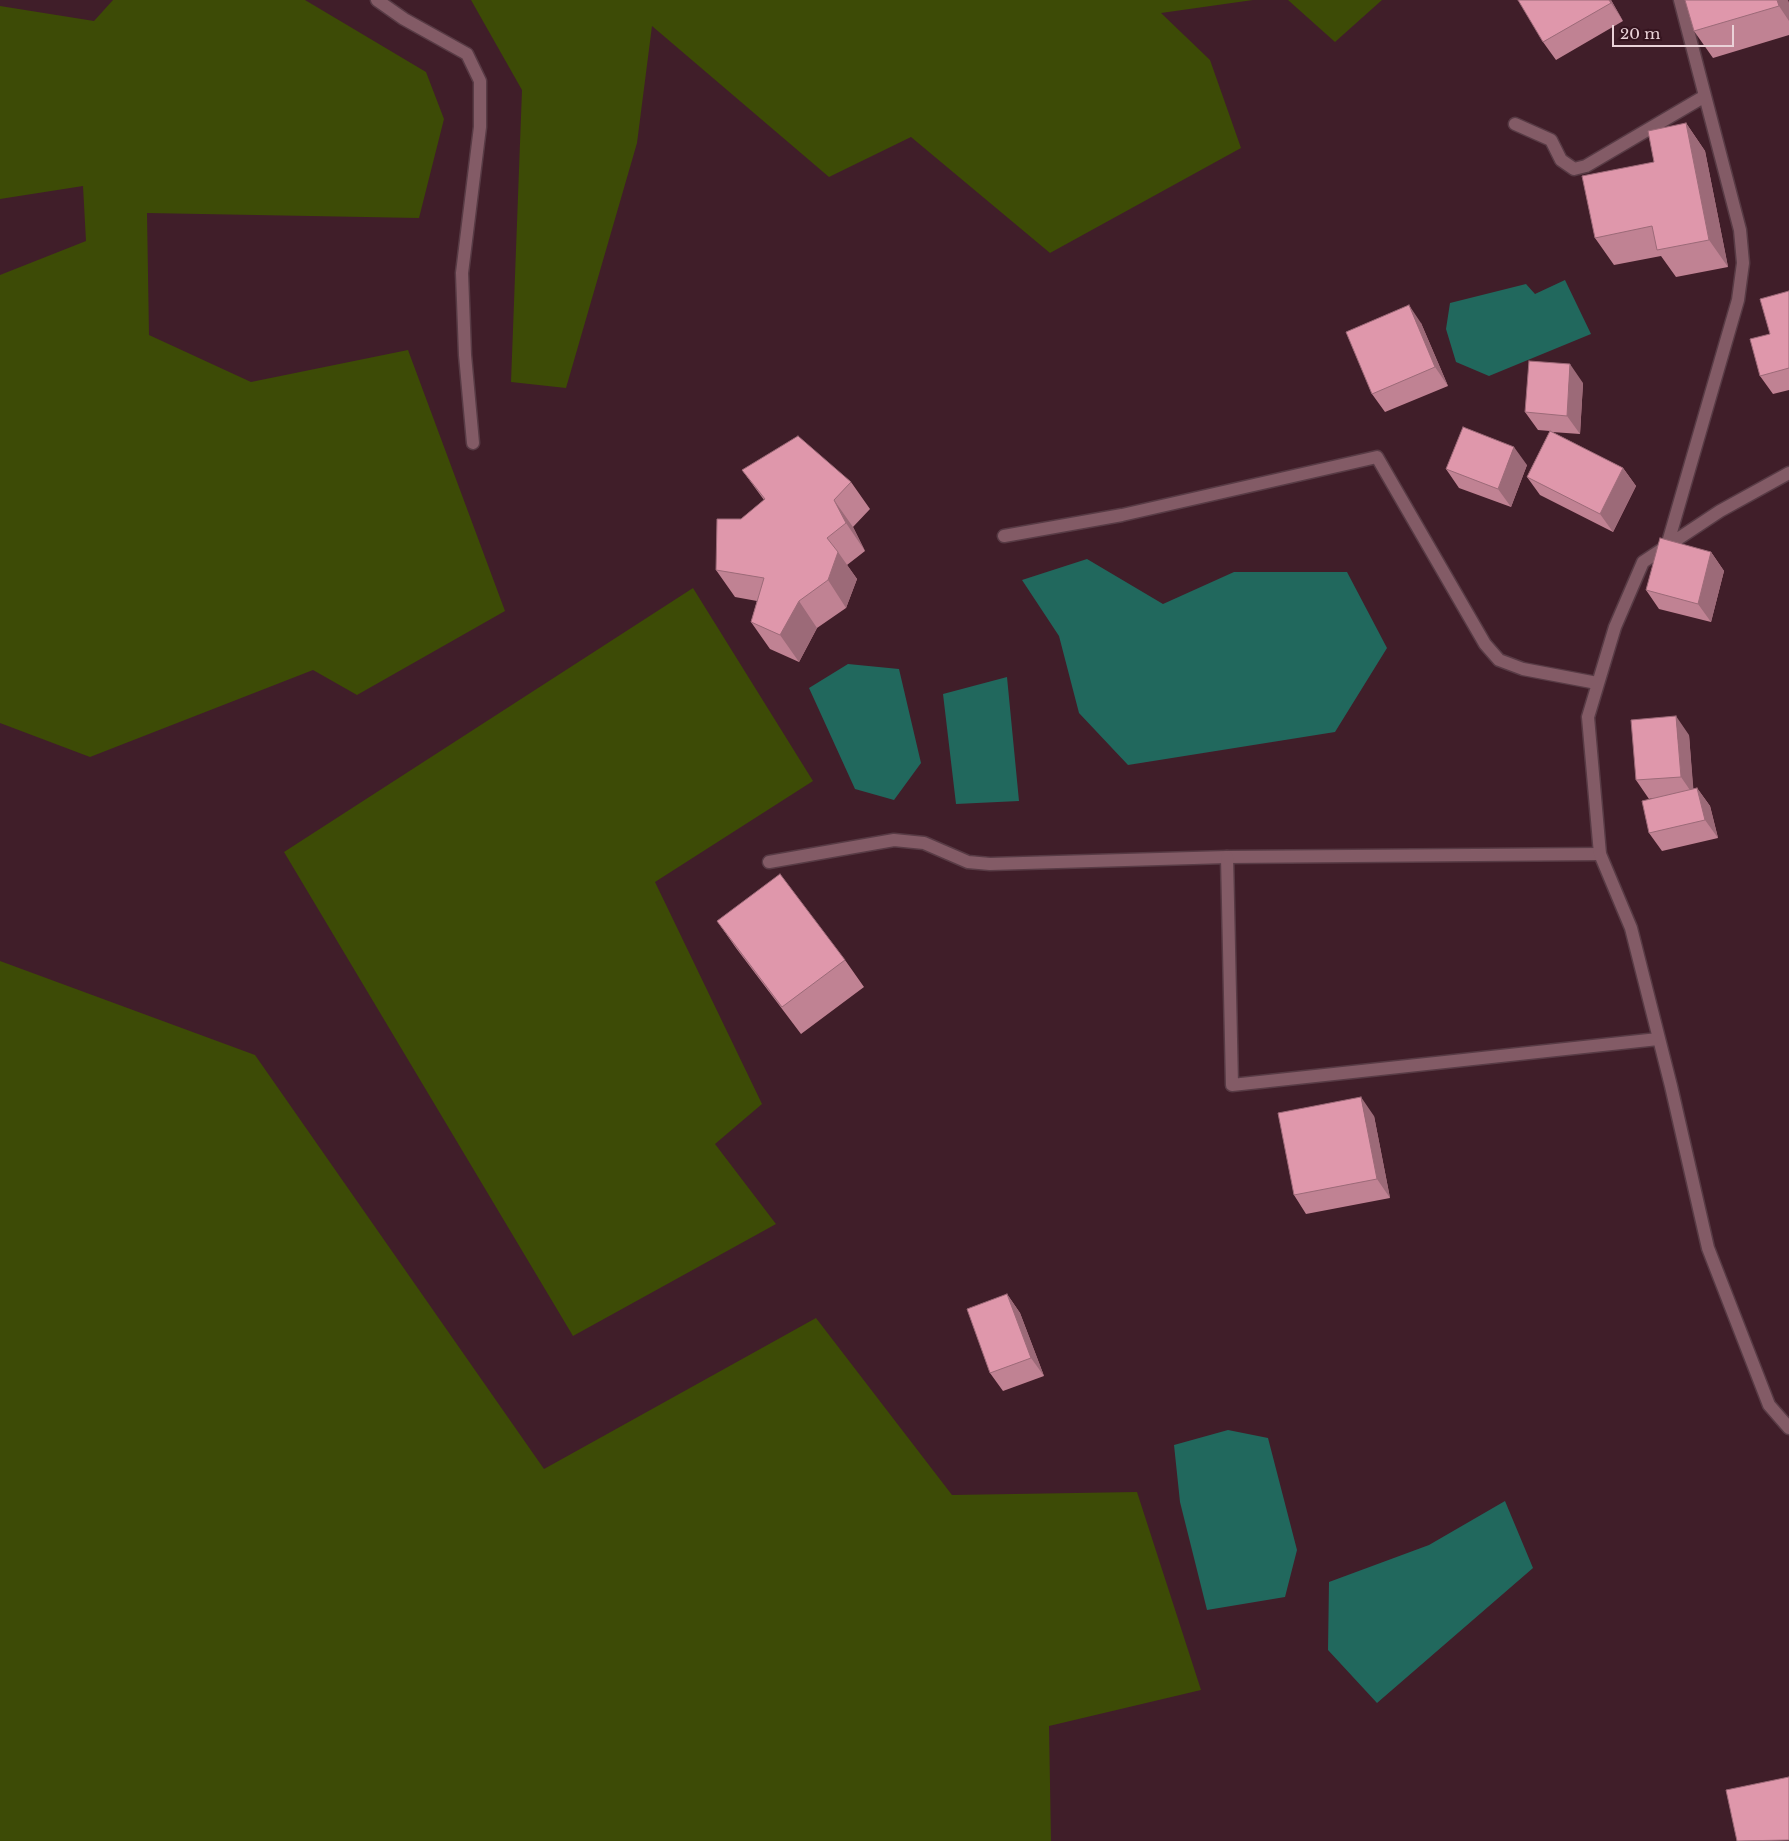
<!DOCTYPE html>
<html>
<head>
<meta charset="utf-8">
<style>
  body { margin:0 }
  #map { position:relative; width:1789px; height:1841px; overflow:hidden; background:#401e29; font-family:"Libre Baskerville",serif }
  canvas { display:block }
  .scale { position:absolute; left:1612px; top:25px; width:122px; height:22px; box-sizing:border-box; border:2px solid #ead2d8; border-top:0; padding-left:6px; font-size:15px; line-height:18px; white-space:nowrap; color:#ead2d8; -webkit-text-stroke:4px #35141f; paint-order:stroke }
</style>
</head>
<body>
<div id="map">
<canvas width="1789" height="1841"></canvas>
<div class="scale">20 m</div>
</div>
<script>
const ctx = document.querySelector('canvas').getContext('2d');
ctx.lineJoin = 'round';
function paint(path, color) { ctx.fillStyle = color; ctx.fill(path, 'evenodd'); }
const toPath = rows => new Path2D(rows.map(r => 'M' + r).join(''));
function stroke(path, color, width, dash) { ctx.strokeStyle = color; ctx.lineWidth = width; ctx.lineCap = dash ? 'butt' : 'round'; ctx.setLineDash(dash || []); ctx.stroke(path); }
const green = toPath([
  [113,0,305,0,426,72,444,119,419,218,147,213,149,335,251,382,408,350,505,611,357,695,313,670,90,757,0,723,0,275,86,241,83,186,0,199,0,6,94,21],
  [471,0,1253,0,1161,13,1210,60,1241,148,1050,253,911,137,829,177,652,26,637,143,566,388,511,382,522,90],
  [1288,0,1382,0,1335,42],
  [693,588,813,781,655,882,762,1104,715,1144,776,1224,573,1336,284,852],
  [0,961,255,1055,544,1469,816,1318,952,1495,1137,1492,1201,1690,1049,1726,1051,1841,0,1841]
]);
const water = toPath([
  [1565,280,1591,334,1489,376,1456,362,1446,329,1450,303,1526,284,1535,294],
  [1087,559,1163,604,1234,572,1347,572,1387,648,1335,732,1128,765,1079,713,1059,636,1022,580],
  [848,664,899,669,921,763,894,800,855,789,809,688],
  [1007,677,1019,801,956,804,943,694],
  [1228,1430,1268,1438,1297,1550,1285,1597,1207,1610,1180,1502,1174,1445],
  [1505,1501,1533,1568,1377,1703,1328,1650,1329,1582,1429,1545]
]);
const lane = toPath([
  [769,862,894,840,924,843,968,862,990,864,1227,857,1600,854]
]);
const street = toPath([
  [377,0,404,19,467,54,480,81,480,127,462,273,465,355,473,443],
  [1515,124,1551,140,1561,160,1574,169,1586,166,1705,96],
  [1789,473,1720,511,1643,562,1615,627,1588,717,1600,854,1631,928,1671,1086,1708,1248,1769,1405,1789,1428],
  [1004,536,1122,515,1377,457,1485,644,1499,660,1523,669,1597,683],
  [1667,546,1738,300,1743,263,1740,230,1680,0],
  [1227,857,1232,1085,1658,1039]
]);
const wall = toPath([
  [1611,0,1623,21,1556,60,1543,42],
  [1685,0,1788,0,1789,4,1789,35,1713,58,1694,31],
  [1686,123,1705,151,1728,267,1676,277,1661,256,1614,265,1595,238,1654,162],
  [1789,291,1789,390,1773,394,1760,376,1770,334],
  [1421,323,1448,386,1385,412,1372,394],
  [1583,383,1580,434,1552,432,1623,468,1636,486,1613,532,1540,495,1527,477,1550,431,1538,430,1525,412],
  [1527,465,1511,507,1459,488,1446,469],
  [742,470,851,482,870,509,853,527,865,551,847,565,857,579,846,608,817,628,799,662,770,649,751,622,757,601,735,597,716,570,741,519,764,500],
  [1711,552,1724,571,1711,622,1659,609,1646,590],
  [1689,735,1693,789,1697,788,1710,806,1718,838,1662,851,1649,833,1653,798,1649,799,1636,780],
  [717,921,845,960,864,987,801,1034,736,948],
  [1374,1116,1390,1198,1306,1214,1294,1195],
  [1007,1294,1020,1313,1044,1376,1003,1391,990,1373]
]);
const shadedWall = toPath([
  [1609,0,1611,0,1623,21],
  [1777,0,1788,0,1789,4,1789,21,1779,6],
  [1686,123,1705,151,1728,267,1709,240],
  [1409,305,1421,323,1448,386,1435,367],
  [1570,364,1583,383,1580,434,1567,416],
  [1514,447,1527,465,1511,507,1498,489],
  [1623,468,1636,486,1613,532,1600,514],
  [834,500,853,527,865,551,846,523],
  [838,552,857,579,846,608,828,580],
  [1711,552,1724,571,1711,622,1698,604],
  [799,601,817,628,799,662,780,635],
  [1676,716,1689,735,1694,796,1681,777],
  [1697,788,1710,806,1718,838,1705,820],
  [1361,1097,1374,1116,1390,1198,1377,1179],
  [1007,1294,1020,1313,1044,1376,1031,1358]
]);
const building = toPath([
  [1518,0,1609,0,1611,3,1543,42,1518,0],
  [1685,0,1777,0,1779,6,1694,31,1685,0],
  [1686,123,1709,240,1657,250,1652,226,1595,238,1582,176,1654,162,1648,131,1686,123],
  [1789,291,1789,368,1760,376,1750,339,1770,334,1760,299,1789,291],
  [1409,305,1435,367,1372,394,1346,332,1409,305],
  [1529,361,1570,364,1567,416,1525,412,1529,361],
  [1463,427,1514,447,1498,489,1446,469,1463,427],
  [1550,431,1623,468,1600,514,1527,477,1550,431],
  [798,436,851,482,834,500,846,523,827,538,838,552,828,580,799,601,780,635,751,622,764,578,716,570,717,519,741,519,765,499,742,470,798,436],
  [1660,538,1711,552,1698,604,1646,590,1660,538],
  [1676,716,1681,777,1636,780,1631,720,1676,716],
  [1697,788,1705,820,1649,833,1642,801,1697,788],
  [780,874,845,960,782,1007,717,921,780,874],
  [1361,1097,1377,1179,1294,1195,1278,1113,1361,1097],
  [1007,1294,1031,1358,990,1373,967,1309,1007,1294],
  [1789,1777,1789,1840,1737,1841,1726,1790,1789,1777]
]);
paint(green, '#3d4b06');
paint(water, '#21685d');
stroke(lane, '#583b45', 15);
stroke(street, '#583b45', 15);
stroke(lane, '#835b66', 12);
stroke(street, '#835b66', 12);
paint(wall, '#c08293');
paint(shadedWall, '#9c6a78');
paint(building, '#df97ab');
stroke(building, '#9c6a78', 1);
</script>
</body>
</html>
